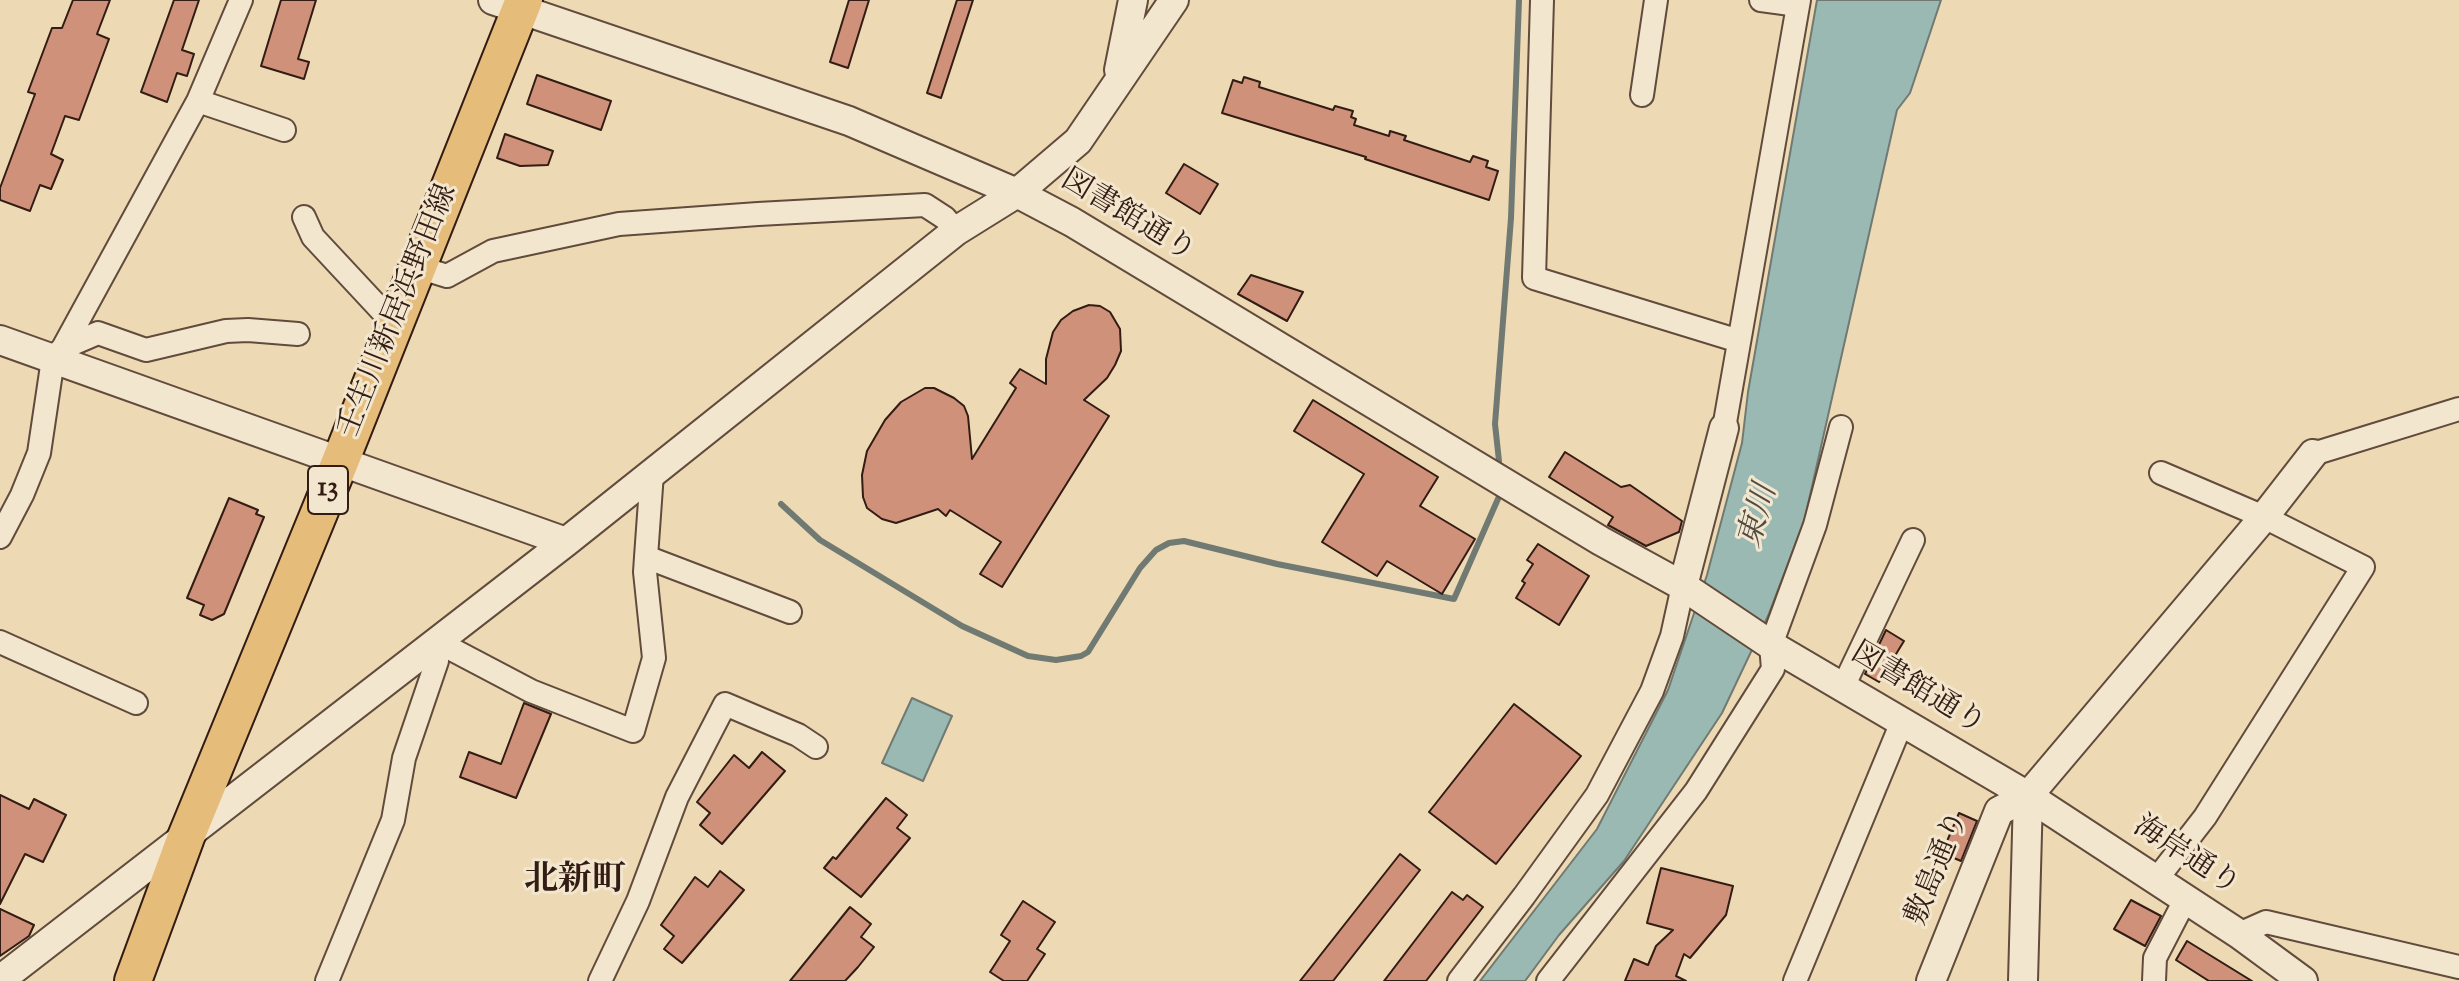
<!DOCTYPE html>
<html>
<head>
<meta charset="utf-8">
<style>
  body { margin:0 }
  canvas { display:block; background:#edd9b3 }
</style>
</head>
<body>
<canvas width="2459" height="981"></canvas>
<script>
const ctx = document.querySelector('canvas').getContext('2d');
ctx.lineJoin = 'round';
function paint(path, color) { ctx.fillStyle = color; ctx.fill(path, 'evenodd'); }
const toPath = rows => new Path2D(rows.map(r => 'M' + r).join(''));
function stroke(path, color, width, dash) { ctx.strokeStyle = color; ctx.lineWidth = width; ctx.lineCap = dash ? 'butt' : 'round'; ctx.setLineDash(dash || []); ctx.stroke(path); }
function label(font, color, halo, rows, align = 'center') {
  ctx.font = font + ' "Sorts Mill Goudy","Noto Serif JP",serif'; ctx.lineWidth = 6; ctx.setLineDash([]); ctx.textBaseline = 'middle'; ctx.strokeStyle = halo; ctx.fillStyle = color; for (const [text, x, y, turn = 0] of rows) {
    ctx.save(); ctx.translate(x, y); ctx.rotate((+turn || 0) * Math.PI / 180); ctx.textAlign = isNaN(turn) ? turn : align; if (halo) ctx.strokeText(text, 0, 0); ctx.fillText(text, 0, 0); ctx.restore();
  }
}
const water = toPath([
  [1817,0,1941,0,1910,93,1897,110,1804,522,1768,616,1722,713,1624,861,1559,935,1525,981,1480,981,1597,829,1668,690,1707,575,1742,443,1748,392,1817,0],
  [912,698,952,716,923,781,882,763,912,698]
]);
const stream = toPath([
  [1499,461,1495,424,1511,218,1519,0],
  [781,504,820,540,962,626,1028,656,1056,660,1081,656,1088,652,1140,568,1156,550,1169,543,1184,541,1277,564,1454,599,1501,492]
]);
const building = toPath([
  [73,0,110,0,97,34,109,39,79,120,65,116,51,154,63,160,51,189,40,185,30,211,0,200,0,188,35,94,28,92,52,28,62,28,73,0],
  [174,0,199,0,182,50,194,54,187,76,177,73,167,102,141,92,174,0],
  [281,0,316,0,298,59,309,62,304,79,261,66,281,0],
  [849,0,869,0,848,68,830,62,849,0],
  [957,0,973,0,941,98,927,93,957,0],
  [537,75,611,101,601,130,527,104,537,75],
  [1244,77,1260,82,1259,87,1333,110,1335,106,1353,111,1351,117,1356,119,1354,125,1389,136,1390,131,1406,136,1404,140,1470,162,1473,156,1488,161,1486,167,1498,171,1489,200,1365,159,1366,157,1222,113,1233,80,1242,83,1244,77],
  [505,134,553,151,548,165,520,166,497,158,505,134],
  [1184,164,1218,184,1200,214,1166,193,1184,164],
  [1251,275,1303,292,1287,321,1238,294,1251,275],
  [1089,305,1100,306,1110,312,1120,329,1121,351,1115,365,1107,378,1084,400,1109,416,1002,587,980,574,1001,542,950,510,946,516,938,509,896,523,882,519,867,508,863,497,862,475,867,451,885,420,901,402,925,388,934,388,954,398,964,406,968,416,972,459,1016,388,1010,383,1020,369,1046,384,1046,359,1053,332,1061,320,1073,311,1089,305],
  [1313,400,1438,477,1420,506,1475,539,1442,594,1387,561,1377,576,1322,542,1364,474,1294,431,1313,400],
  [1565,452,1621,487,1630,485,1682,521,1679,532,1646,546,1608,525,1613,517,1549,477,1565,452],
  [229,498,258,510,256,514,264,517,224,614,212,620,200,615,204,605,187,598,229,498],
  [1538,544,1589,576,1559,625,1516,598,1525,583,1522,581,1533,564,1527,560,1538,544],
  [1886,630,1904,641,1879,682,1865,674,1886,630],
  [524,703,551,714,516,798,460,777,469,752,501,764,524,703],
  [1514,704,1581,756,1496,864,1429,812,1514,704],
  [762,752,785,771,722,844,700,825,710,813,697,802,734,755,749,768,762,752],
  [0,795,29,809,34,799,66,815,43,862,25,854,0,904,0,795],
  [886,798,907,815,897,828,910,838,861,897,824,868,833,857,836,859,886,798],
  [1959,813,1977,821,1961,861,1942,853,1959,813],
  [1400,854,1420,870,1333,981,1300,981,1400,854],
  [1661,868,1733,886,1726,915,1690,958,1684,954,1676,976,1686,981,1625,981,1634,959,1648,965,1656,946,1673,930,1647,923,1661,868],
  [720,871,744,890,682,963,664,949,674,936,661,925,695,877,708,887,720,871],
  [1452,892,1463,900,1467,895,1483,907,1426,981,1384,981,1452,892],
  [2131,900,2161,916,2145,946,2114,929,2131,900],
  [1023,901,1055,922,1037,949,1045,954,1027,981,1004,981,990,972,1010,941,1001,935,1023,901],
  [850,907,871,924,861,937,874,947,858,967,845,981,790,981,850,907],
  [0,909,34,925,29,936,0,956,0,909],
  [2187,941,2252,981,2209,981,2176,960,2187,941]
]);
const minor = toPath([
  [1542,0,1534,278,1739,341],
  [1761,0,1798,5],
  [1642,95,1656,0],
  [198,101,284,130],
  [304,217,313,237,395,325],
  [418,267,447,276,493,251,619,224,758,214,925,205,945,218,956,231],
  [63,348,98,333,146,350,226,331,248,330,298,334],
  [1724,428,1799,0],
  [2313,454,2459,409],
  [652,473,646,557,790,612],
  [0,537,22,495,39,453,53,359,63,348,198,101,241,0],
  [436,641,531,691,633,731,654,658,645,572,646,557],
  [0,642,136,703],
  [1843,687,1913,540],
  [2156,880,2205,817,2363,567,2264,517,2161,473],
  [2239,934,2266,922,2459,967],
  [327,981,393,820,404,758,437,661,436,641],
  [600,981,638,901,677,797,725,704,798,735,816,747],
  [1459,981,1524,896,1597,795,1652,691,1672,636,1683,586],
  [1548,981,1696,791,1773,669,1771,645,1815,525,1841,427],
  [1795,981,1902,722],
  [2154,981,2155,958,2185,900]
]);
const tertiary = toPath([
  [493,0,849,121,1017,193,1072,222,1601,541,1683,586,1771,645,2028,796,2239,934,2303,981],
  [1119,70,1133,0],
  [0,340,566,542],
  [1683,586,1724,428],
  [0,980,566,542,956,231,1017,193,1078,141,1174,0],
  [1931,981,1999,811,2028,796,2264,517,2313,454],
  [2023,981,2028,796]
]);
const primary = toPath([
  [133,981,186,837,340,462,524,0]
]);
const shields = [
  [328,490,40]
];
const shieldNames = [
  ["13",328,490]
];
const streetNames = [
  ["図書館通り",1127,218,31],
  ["壬生川新居浜野田線",400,312,-68],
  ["図書館通り",1917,691,31],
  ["海岸通り",2185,858,33],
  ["敷島通り",1940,869,-68]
];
const waterNames = [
  ["東川",1761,517,-74]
];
const quarterNames = [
  ["北新町",575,883]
];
paint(water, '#9ab9b3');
stroke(water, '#707a73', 2);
stroke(stream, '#707a73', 6);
paint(building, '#d0917b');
stroke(building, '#321c14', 2);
stroke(minor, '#614b3c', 26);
stroke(tertiary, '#614b3c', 32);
stroke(primary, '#321c14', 40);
stroke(minor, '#f3e6ce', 22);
stroke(tertiary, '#f3e6ce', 28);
stroke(primary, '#e6bc7a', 36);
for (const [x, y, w] of shields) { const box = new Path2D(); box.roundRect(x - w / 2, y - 24, w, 48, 6); ctx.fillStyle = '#f3e6ce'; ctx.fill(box); stroke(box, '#321c14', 2); }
label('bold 28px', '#321c14', null, shieldNames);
label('30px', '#321c14', '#f3e6ce', streetNames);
label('italic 32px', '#514b44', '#f3e6ce', waterNames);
label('bold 34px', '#321c14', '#f3e6ce', quarterNames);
</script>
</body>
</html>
